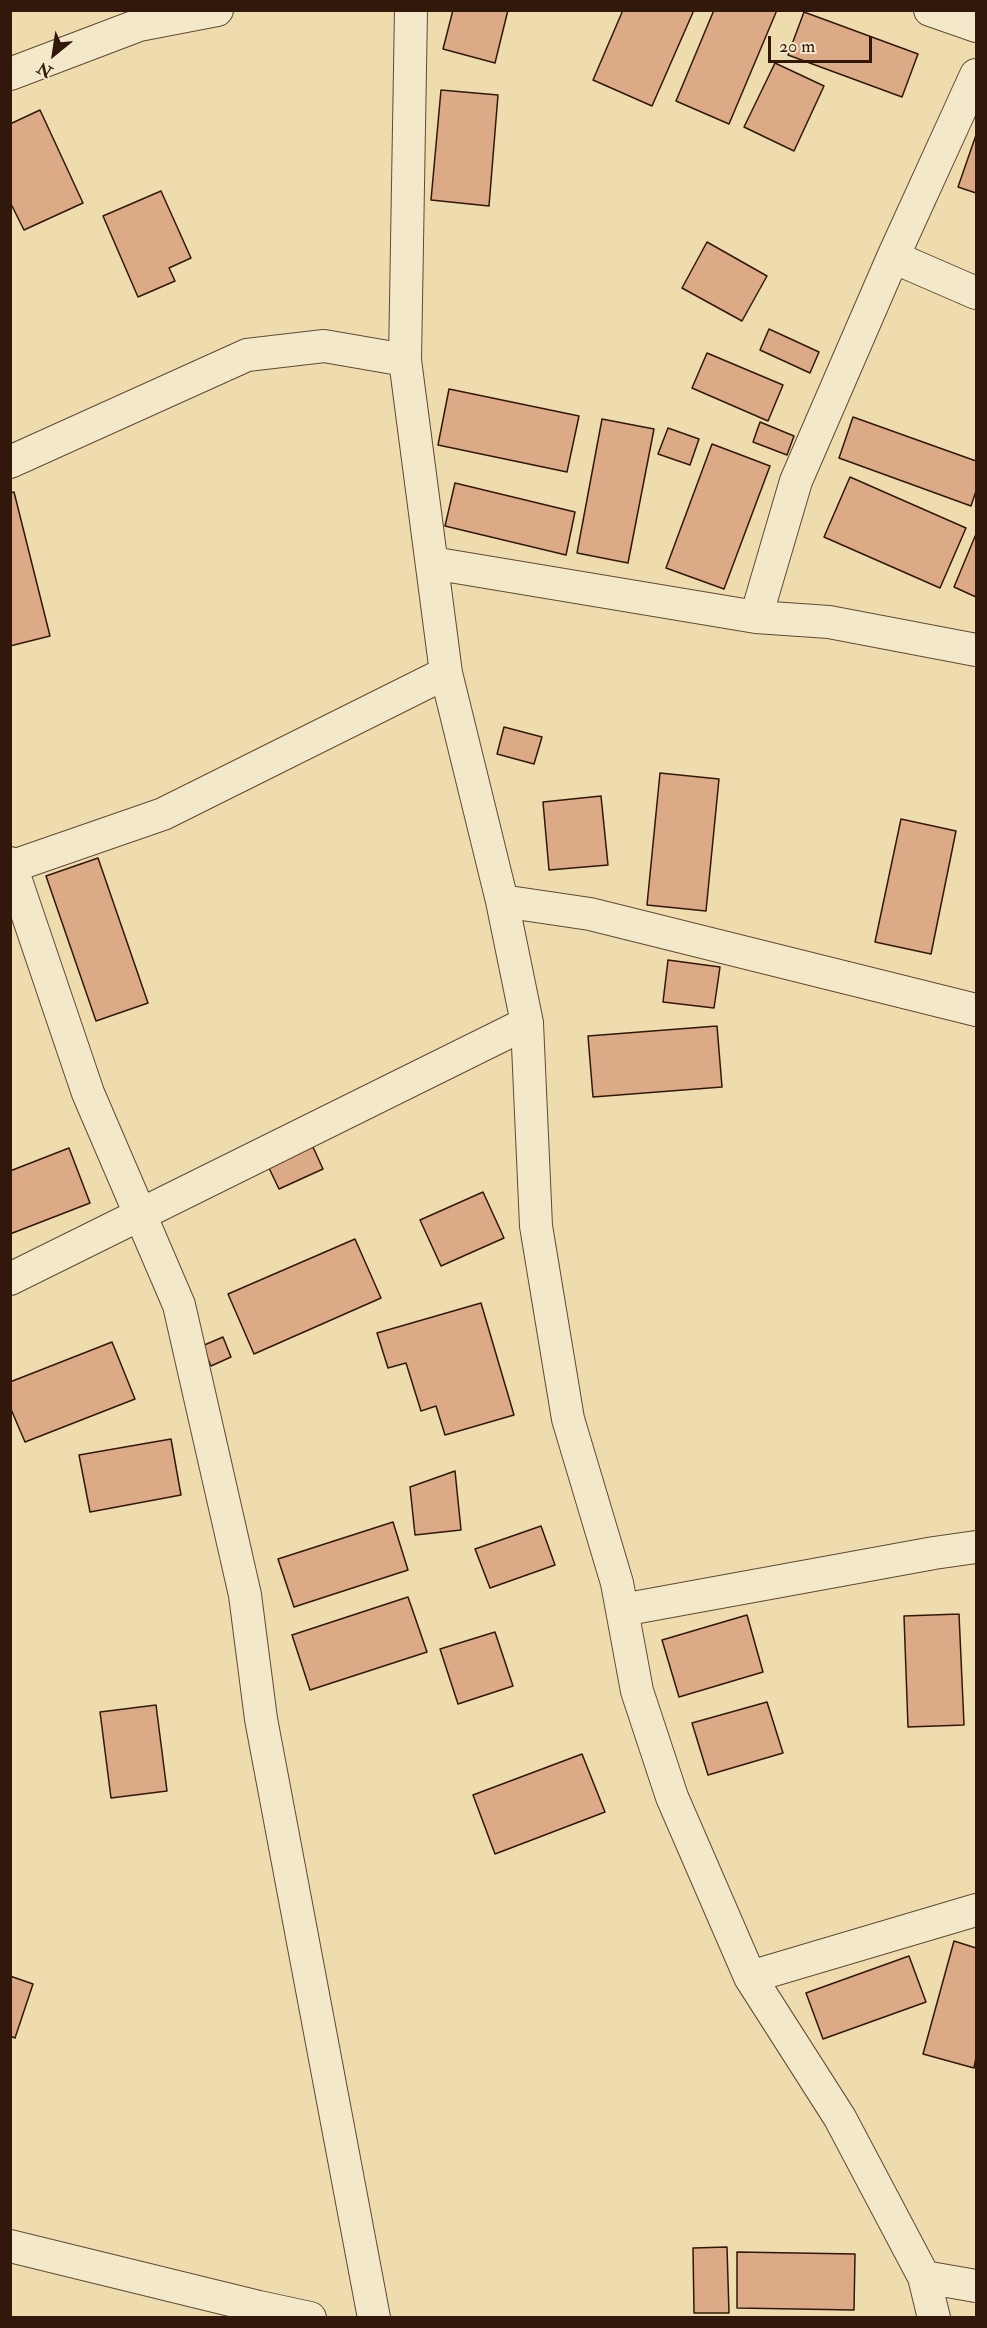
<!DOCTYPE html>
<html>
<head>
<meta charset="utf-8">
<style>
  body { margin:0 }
  #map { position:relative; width:987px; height:2328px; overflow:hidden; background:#eedcae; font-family:"IM FELL Double Pica",serif }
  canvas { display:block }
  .frame { position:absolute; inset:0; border:12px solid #31180b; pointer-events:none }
  .north { position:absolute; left:24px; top:24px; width:60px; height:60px; -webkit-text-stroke:4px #f4e8ca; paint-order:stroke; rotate:210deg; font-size:16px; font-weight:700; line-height:24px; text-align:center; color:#31180b }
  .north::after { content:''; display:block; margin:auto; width:21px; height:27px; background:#31180b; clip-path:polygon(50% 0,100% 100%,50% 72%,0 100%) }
  .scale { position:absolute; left:768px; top:36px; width:104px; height:27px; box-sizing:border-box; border:3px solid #31180b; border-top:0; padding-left:8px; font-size:18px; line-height:21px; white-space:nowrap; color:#31180b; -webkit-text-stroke:4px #f4e8ca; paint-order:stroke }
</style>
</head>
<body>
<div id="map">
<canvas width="987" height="2328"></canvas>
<div class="frame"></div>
<div class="north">N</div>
<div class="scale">20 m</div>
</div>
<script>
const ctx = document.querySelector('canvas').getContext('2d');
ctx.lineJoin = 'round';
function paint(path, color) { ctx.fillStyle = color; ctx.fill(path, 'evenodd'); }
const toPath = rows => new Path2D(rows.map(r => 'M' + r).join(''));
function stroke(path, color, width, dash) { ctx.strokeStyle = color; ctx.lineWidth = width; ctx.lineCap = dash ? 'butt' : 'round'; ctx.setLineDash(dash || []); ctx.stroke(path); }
const building = toPath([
  [453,10,508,10,495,63,443,49,453,10],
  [623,10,694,10,652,106,593,80,623,10],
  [714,10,777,10,729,124,676,101,714,10],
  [804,12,918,54,902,97,788,55,804,12],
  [775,63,824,86,794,151,744,127,775,63],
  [441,90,498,95,489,206,431,200,441,90],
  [40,110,83,203,24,230,10,202,10,124,40,110],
  [976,135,976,193,958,187,976,135],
  [161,191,191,258,169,268,175,281,138,297,103,216,161,191],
  [707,242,767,276,742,321,682,288,707,242],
  [769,329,819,352,810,373,760,350,769,329],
  [707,353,783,385,768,421,692,388,707,353],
  [449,389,579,416,567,472,438,445,449,389],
  [853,417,976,461,976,491,971,506,839,458,853,417],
  [602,419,654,429,628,563,577,553,602,419],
  [760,422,794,436,787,455,753,442,760,422],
  [668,428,699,439,690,465,658,454,668,428],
  [712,444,770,466,724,589,666,568,712,444],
  [850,477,966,528,940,588,824,537,850,477],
  [455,483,575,512,566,555,445,526,455,483],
  [14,492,50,636,10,646,10,493,14,492],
  [976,534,976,597,954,587,976,534],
  [504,727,542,737,534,764,497,754,504,727],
  [660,773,719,779,706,911,647,905,660,773],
  [601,796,608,865,549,870,543,802,601,796],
  [901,819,956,831,931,954,875,942,901,819],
  [98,858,148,1003,96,1021,46,876,98,858],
  [668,960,720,967,714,1008,663,1002,668,960],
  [717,1026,722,1087,593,1097,588,1036,717,1026],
  [313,1147,323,1169,279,1189,268,1166,313,1147],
  [69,1148,90,1203,10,1234,10,1171,69,1148],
  [483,1192,504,1238,441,1266,420,1220,483,1192],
  [355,1239,381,1298,254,1354,228,1294,355,1239],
  [481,1303,514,1415,445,1435,436,1406,421,1411,406,1363,388,1368,377,1333,481,1303],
  [223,1337,231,1357,211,1366,202,1346,223,1337],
  [112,1342,135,1399,25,1442,10,1407,10,1382,112,1342],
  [171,1439,181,1495,90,1512,79,1455,171,1439],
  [455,1471,461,1530,415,1535,410,1487,455,1471],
  [393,1522,408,1570,294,1607,278,1559,393,1522],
  [541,1526,555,1565,490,1588,475,1549,541,1526],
  [408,1597,427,1652,310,1690,292,1635,408,1597],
  [959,1614,964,1725,908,1727,904,1616,959,1614],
  [747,1615,763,1672,679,1697,662,1640,747,1615],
  [495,1632,513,1686,458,1704,440,1649,495,1632],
  [767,1702,783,1753,708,1775,692,1723,767,1702],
  [156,1705,167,1791,111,1798,100,1712,156,1705],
  [582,1754,605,1812,495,1854,473,1795,582,1754],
  [954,1941,976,1948,976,2057,974,2068,923,2054,954,1941],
  [909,1956,926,2002,823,2039,806,1993,909,1956],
  [10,1976,33,1984,15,2038,10,2036,10,1976],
  [727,2247,729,2313,694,2313,693,2248,727,2247],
  [737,2252,855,2254,854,2310,737,2308,737,2252]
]);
const street = toPath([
  [411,10,405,360,446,673,502,901,527,1023,536,1226,568,1419,617,1583,637,1691,672,1797,750,1977,840,2118,924,2277,934,2318],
  [930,10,976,26],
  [10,74,139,25,217,10],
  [893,257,976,293],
  [10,462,247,355,324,346,405,360],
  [432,563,756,617,829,622,976,650],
  [756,617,796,481,893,257,976,75],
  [10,863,88,1093,179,1305,245,1595,261,1719,374,2318],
  [10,867,163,814,446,673],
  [502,901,590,914,976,1010],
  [10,1279,527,1023],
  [622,1610,934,1553,976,1547],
  [750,1977,976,1910],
  [10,2246,259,2307,310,2318],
  [924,2277,976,2286]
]);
paint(building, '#dcaa86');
stroke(building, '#31180b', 1.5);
stroke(street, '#604934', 34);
stroke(street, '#f4e8ca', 32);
</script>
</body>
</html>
